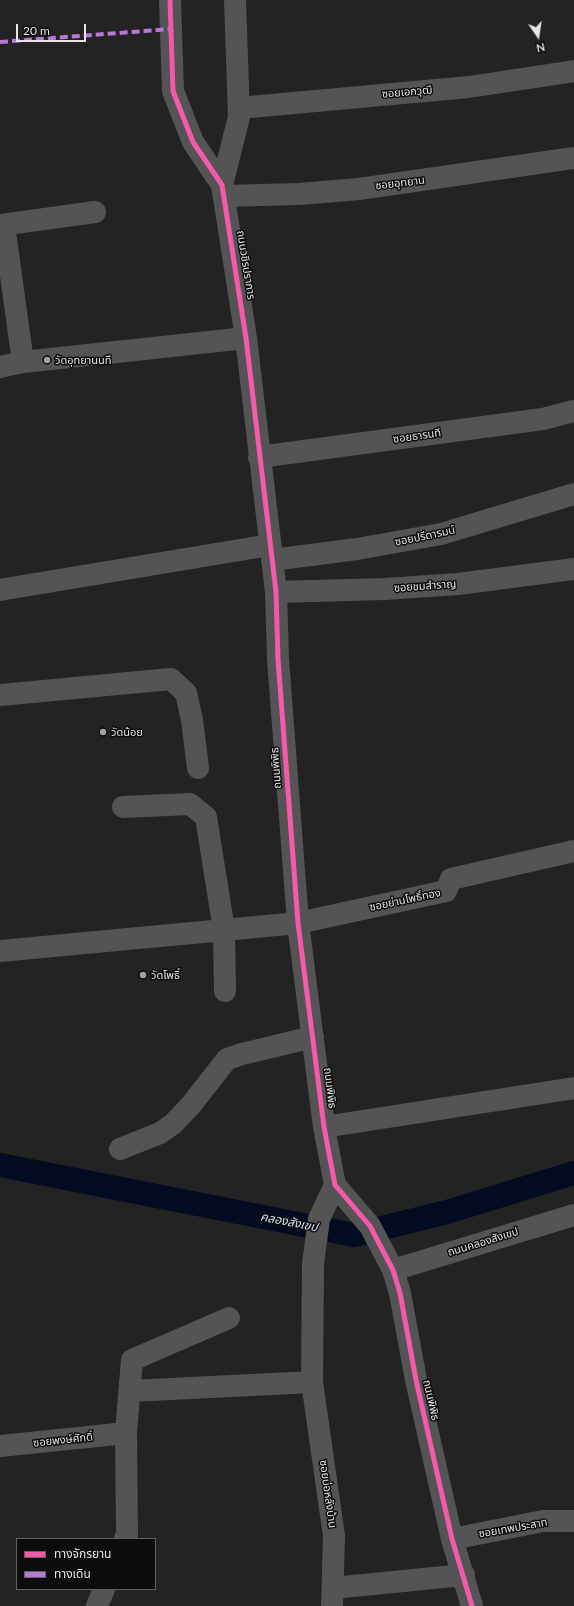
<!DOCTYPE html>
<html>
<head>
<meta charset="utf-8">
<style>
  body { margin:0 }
  #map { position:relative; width:574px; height:1606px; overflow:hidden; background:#232324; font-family:Lato,"Noto Sans Thai",sans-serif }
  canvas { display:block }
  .legend { position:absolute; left:16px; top:1538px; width:140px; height:52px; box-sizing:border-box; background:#0c0c0d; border:1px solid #636264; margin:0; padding:5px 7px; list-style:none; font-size:12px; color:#e5e4e6 }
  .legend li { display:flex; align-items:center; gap:8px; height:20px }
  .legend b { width:20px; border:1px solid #636264 }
  .north { position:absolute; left:518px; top:16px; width:40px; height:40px; -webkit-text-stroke:3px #0c0c0d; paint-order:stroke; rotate:167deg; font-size:11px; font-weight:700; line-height:16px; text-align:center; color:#e5e4e6 }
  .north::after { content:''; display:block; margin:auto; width:14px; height:18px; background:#e5e4e6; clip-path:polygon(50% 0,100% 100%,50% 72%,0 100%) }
  .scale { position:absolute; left:16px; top:24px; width:70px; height:18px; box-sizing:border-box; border:2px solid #e5e4e6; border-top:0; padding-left:5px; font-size:12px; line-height:14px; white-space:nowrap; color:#e5e4e6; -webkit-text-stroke:3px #0c0c0d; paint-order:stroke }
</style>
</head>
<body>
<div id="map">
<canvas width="574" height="1606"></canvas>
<ul class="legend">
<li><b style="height:5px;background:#f35aa7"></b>ทางจักรยาน</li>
<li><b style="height:5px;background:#ba77d6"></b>ทางเดิน</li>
</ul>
<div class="north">N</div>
<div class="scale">20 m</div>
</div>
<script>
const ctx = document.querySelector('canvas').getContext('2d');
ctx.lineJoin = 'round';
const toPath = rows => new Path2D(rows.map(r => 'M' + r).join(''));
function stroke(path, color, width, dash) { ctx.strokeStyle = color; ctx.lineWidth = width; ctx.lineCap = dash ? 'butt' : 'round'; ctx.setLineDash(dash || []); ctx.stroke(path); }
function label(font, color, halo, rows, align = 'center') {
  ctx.font = font + ' Lato,"Noto Sans Thai",sans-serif'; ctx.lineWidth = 3; ctx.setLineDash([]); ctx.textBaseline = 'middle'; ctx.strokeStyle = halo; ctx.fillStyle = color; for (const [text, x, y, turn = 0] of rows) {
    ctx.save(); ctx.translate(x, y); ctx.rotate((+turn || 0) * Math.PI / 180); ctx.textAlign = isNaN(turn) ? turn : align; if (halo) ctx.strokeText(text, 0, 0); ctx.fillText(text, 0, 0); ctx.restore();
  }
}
const canal = toPath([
  [0,1165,354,1235,447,1212,574,1173]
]);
const minor = toPath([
  [170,0,173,91,193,142,222,185,246,338,276,592,278,659,298,923,324,1127,335,1185,370,1226,393,1270,400,1293,416,1380,452,1539,472,1606],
  [239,108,469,87,574,71],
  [222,185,239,117,235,0],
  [224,196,299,194,359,189,574,158],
  [0,225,95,212],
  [4,225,23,362],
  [0,367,23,362,246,338],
  [259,457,543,419,574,411],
  [272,560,357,549,441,534,574,494],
  [0,590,270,545],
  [276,592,385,589,458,584,574,569],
  [0,695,171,679,186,693,192,720,198,768],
  [123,807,190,804,206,817,224,930,225,991],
  [0,951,298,923,446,891,451,879,574,851],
  [324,1127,574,1088],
  [120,1149,160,1133,173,1124,191,1105,227,1059,242,1054,313,1037],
  [393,1270,574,1215],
  [130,1391,312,1382],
  [0,1446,126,1433],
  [125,1539,127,1534,126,1433,132,1360,229,1318],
  [452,1539,543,1521,574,1521],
  [333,1588,464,1575],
  [97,1606,104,1589],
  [332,1606,334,1536,312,1382,313,1264,319,1219,335,1185]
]);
const quiet = toPath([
  [0,42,171,29]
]);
const cycleway = toPath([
  [170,0,173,91,193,142,222,185,246,338,276,592,278,659,298,923,324,1127,335,1185,370,1226,393,1270,400,1293,416,1380,452,1539,472,1606]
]);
const markers = [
  [47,360,4,"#a1a0a2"],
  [103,732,4,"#a1a0a2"],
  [143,975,4,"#a1a0a2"]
];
const streetNames = [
  ["ซอยเอกวุฒิ",407,92,-5],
  ["ซอยอุทยาน",400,183,-7],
  ["ถนนวชิรปราการ",246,265,81],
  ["ซอยธารนที",417,436,-8],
  ["ซอยปรีดารมน์",425,536,-12],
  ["ซอยชมสำราญ",425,586,-4],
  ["ถนนพิพิธ",276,768,-94],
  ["ซอยย่านโพธิ์ทอง",405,900,-12],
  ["ถนนพิพิธ",330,1088,83],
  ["ถนนคลองสังเขป",483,1242,-17],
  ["ถนนพิพิธ",431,1400,77],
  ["ซอยพงษ์ศักดิ์",63,1440,-6],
  ["ซอยบ่อหลังบ้าน",328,1494,82],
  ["ซอยเทพประสาท",513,1528,-10]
];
const poiNames = [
  ["วัดอุทยานนที",55,360],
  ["วัดน้อย",111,732],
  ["วัดโพธิ์",151,975]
];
const waterNames = [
  ["คลองสังเขป",289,1222,11]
];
stroke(canal, '#030b20', 24);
stroke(minor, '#545454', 22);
stroke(quiet, '#ba77d6', 4, [8, 4]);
stroke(cycleway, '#f35aa7', 5);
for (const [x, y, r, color] of markers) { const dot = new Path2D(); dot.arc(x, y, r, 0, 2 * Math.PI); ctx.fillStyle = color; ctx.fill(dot); stroke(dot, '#0c0c0d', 1.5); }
label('11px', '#e5e4e6', '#0c0c0d', streetNames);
label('11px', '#e5e4e6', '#0c0c0d', poiNames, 'left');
label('italic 12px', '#d2e4f9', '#0c0c0d', waterNames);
</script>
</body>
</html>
